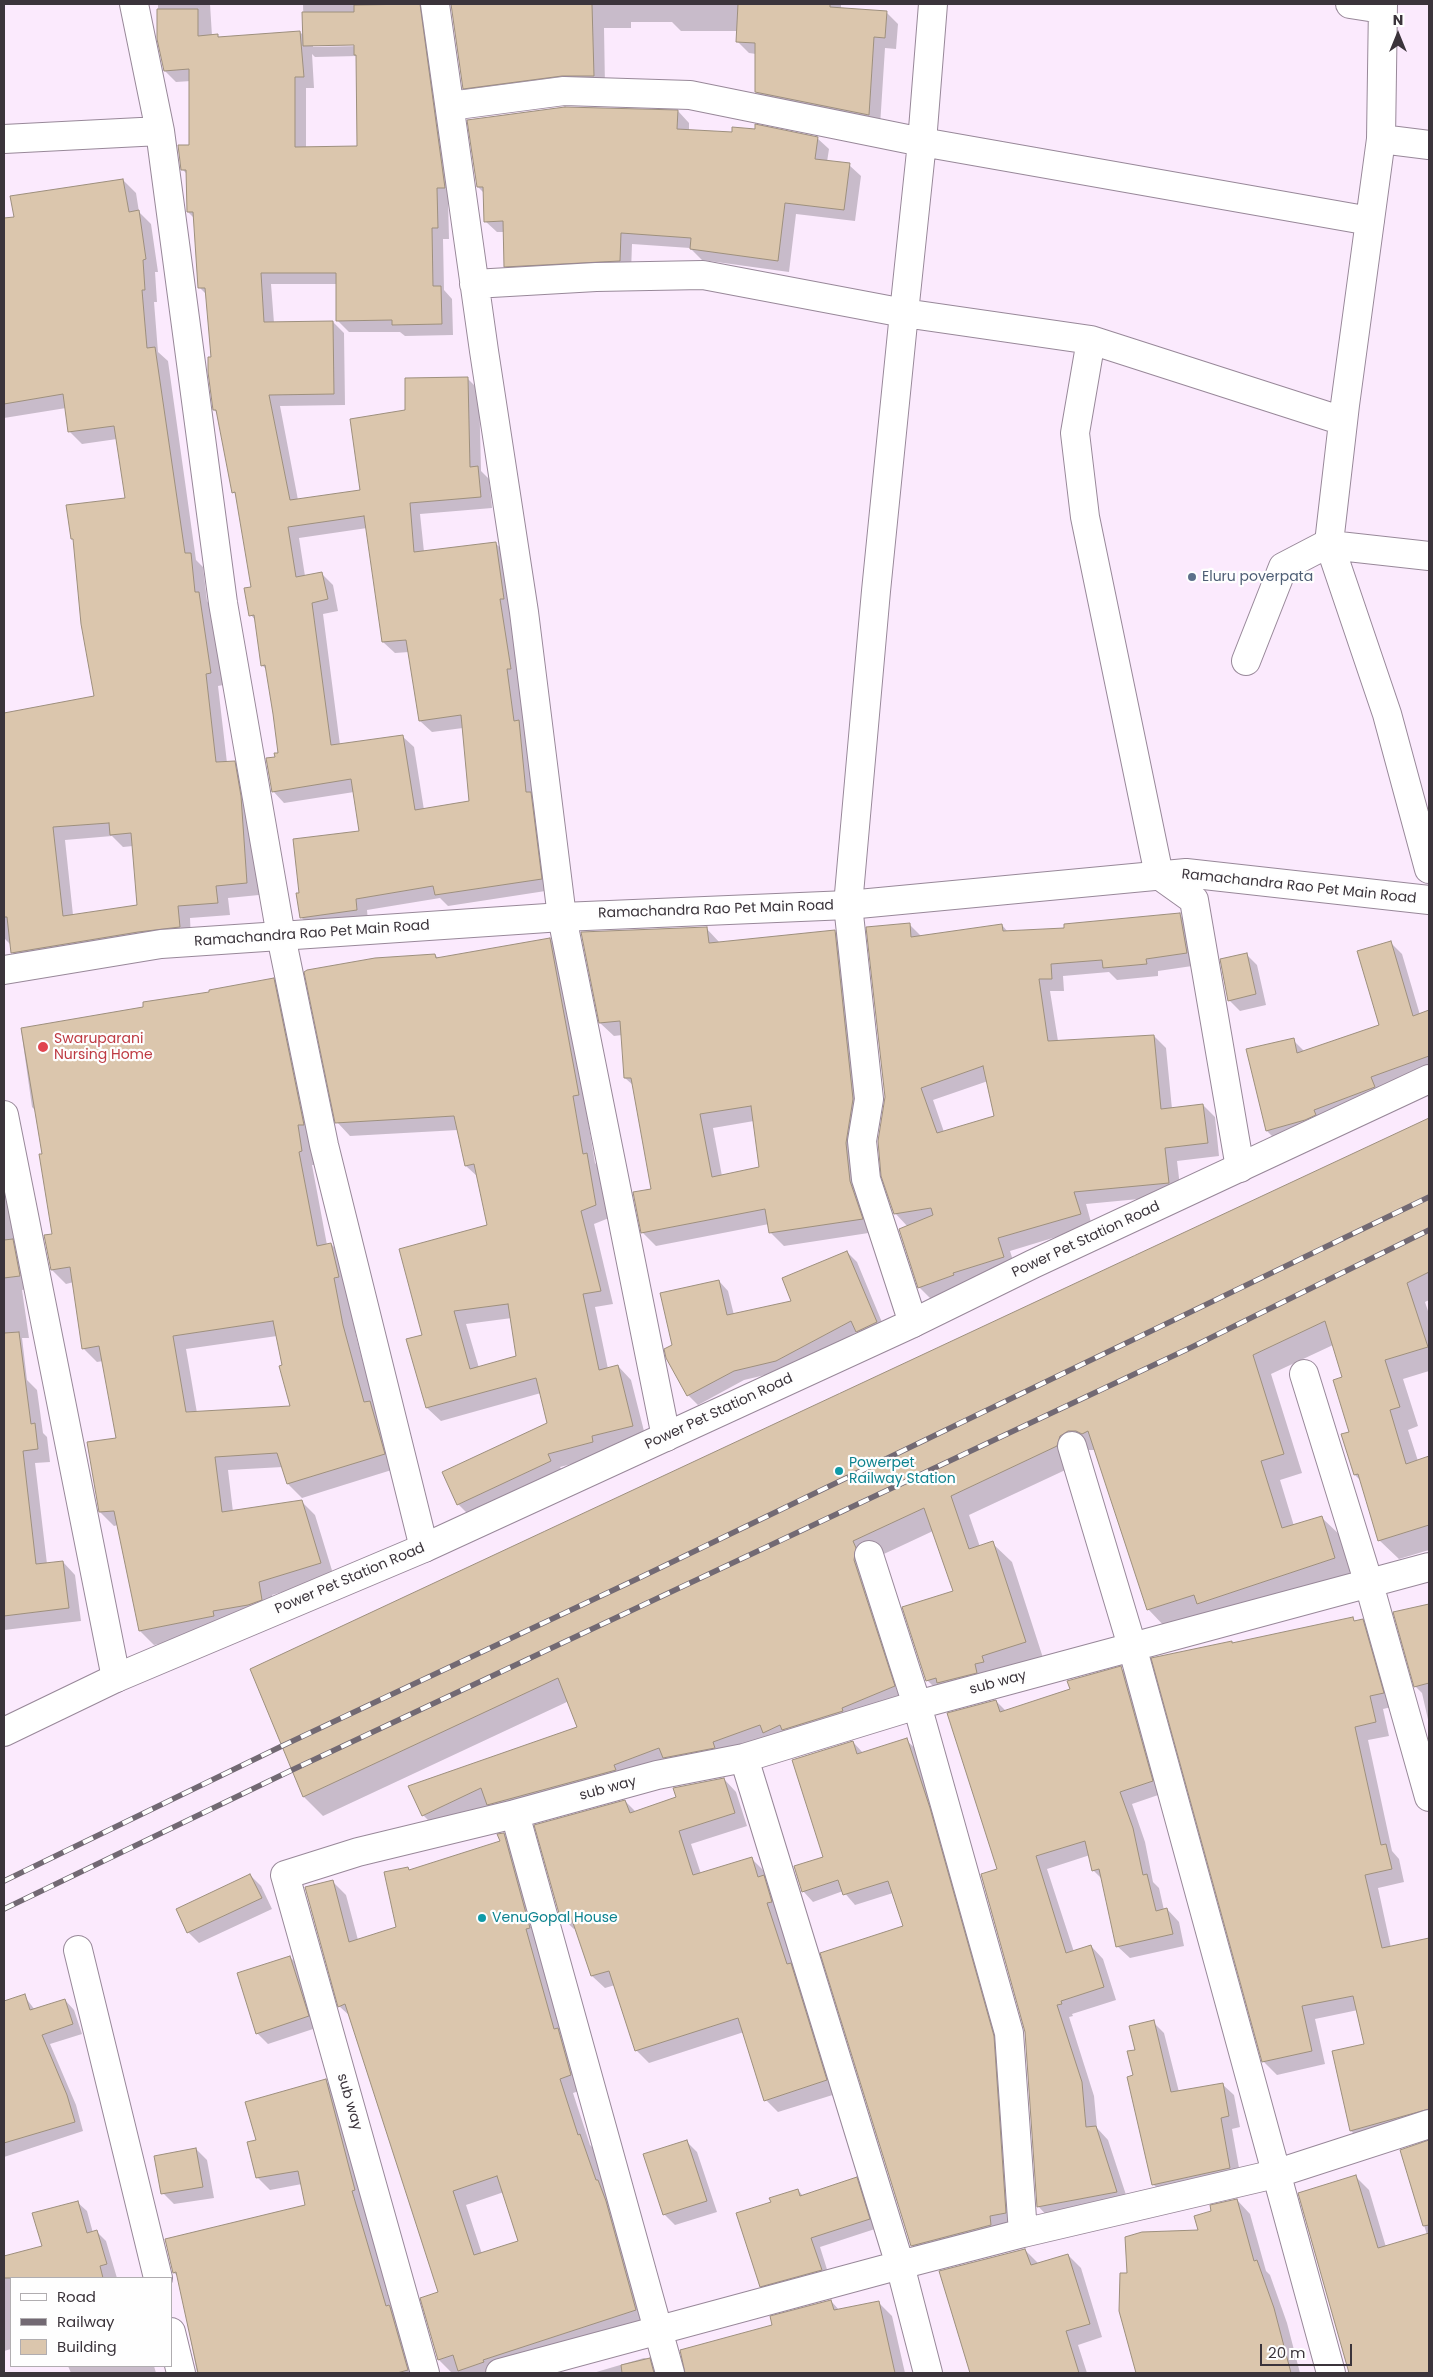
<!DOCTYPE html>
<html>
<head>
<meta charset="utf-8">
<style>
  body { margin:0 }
  #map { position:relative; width:1433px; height:2377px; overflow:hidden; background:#fbeafd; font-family:Poppins,sans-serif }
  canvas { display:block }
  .frame { position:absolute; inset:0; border:5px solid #3b343b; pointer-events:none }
  .legend { position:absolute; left:10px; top:2277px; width:162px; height:90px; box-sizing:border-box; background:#fefefe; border:1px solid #b0adb0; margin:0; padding:6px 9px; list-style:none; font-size:15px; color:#3b343b }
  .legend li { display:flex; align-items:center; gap:10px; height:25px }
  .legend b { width:25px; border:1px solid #b0adb0 }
  .north { position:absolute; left:1373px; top:10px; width:50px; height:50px; -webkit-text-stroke:4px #fefefe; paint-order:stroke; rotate:0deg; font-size:14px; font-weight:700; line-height:20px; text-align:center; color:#3b343b }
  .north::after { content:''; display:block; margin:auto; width:18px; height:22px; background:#3b343b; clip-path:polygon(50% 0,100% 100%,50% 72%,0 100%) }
  .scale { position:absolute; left:1260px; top:2344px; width:92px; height:22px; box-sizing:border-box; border:2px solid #3b343b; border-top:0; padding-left:6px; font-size:15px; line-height:18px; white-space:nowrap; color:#3b343b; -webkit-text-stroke:4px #fefefe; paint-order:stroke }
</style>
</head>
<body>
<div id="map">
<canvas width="1433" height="2377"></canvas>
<div class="frame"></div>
<ul class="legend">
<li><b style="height:6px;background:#fff"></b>Road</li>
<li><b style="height:6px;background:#726973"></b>Railway</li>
<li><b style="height:14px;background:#dbc6ad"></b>Building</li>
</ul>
<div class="north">N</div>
<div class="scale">20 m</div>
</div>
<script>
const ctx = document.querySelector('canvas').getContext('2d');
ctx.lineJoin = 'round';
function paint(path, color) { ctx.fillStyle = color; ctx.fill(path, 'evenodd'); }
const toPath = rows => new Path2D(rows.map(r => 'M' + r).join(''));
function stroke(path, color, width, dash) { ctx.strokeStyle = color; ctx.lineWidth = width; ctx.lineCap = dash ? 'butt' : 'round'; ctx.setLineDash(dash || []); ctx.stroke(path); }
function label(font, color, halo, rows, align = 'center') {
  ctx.font = font + ' Poppins,sans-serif'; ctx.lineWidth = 4.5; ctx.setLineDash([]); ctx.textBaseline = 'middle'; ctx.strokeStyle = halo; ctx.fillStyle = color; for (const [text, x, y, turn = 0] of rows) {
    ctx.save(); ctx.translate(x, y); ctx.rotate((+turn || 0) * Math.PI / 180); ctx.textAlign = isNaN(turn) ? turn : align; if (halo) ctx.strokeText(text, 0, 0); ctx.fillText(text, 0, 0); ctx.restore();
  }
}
const shadow = toPath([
  [158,4,210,4,212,36,217,35,220,38,300,32,304,36,303,4,436,4,456,199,448,199,449,239,443,239,444,290,452,299,453,335,405,336,400,332,349,332,338,321,337,284,271,284,274,323,333,322,344,333,345,405,280,406,298,500,361,491,407,411,468,379,479,390,481,471,489,479,492,508,420,514,424,552,495,543,507,554,521,680,518,680,552,890,448,906,440,898,367,910,368,921,312,929,301,917,301,894,361,832,354,792,284,803,273,791,277,758,279,754,267,670,262,665,256,621,251,615,252,588,237,495,233,492,218,413,214,410,207,295,199,287,194,218,188,212,187,174,182,169,191,146,191,81,176,82,165,71,158,39],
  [360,44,360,46,313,47,313,45],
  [312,54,315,57,358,56,358,147,306,148,306,88,314,88],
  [367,528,383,642,395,653,409,652,420,721,432,732,463,728,471,802,424,810,414,747,402,736,340,745,323,614,338,611,333,585,321,573,305,576,299,538],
  [452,4,841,4,841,9,886,12,898,24,896,49,885,48,880,126,768,103,756,92,756,54,749,53,737,41,738,31,681,31,672,22,631,22,631,28,604,28,605,87,475,100,464,88],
  [678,111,689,123,689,131,817,138,829,149,827,162,849,165,861,176,855,221,796,214,789,272,702,260,690,248,632,244,631,272,516,278,505,266,504,232,497,232,485,221,484,193,478,187],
  [123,180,136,193,139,212,151,224,158,272,155,272,157,302,154,302,158,352,168,361,196,560,203,567,207,601,211,606,223,685,218,686,227,763,234,762,247,775,253,810,259,895,228,898,230,915,190,918,191,939,25,965,12,952,11,945,5,939,4,930,4,714,95,697,75,541,72,538,126,499,117,439,82,444,70,432,66,408,4,418,4,219,15,218],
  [112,836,123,847,133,846,138,906,73,915,65,840],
  [1180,915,1192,927,1199,965,1158,971,1158,976,1117,980,1109,972,1063,976,1064,991,1050,991,1058,1041,1154,1036,1166,1048,1172,1109,1203,1105,1215,1117,1219,1156,1177,1161,1181,1195,1086,1204,1092,1226,1010,1251,1016,1270,931,1299,919,1287,908,1227,895,1213,909,924,921,936,1002,925,1008,932,1065,929],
  [988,1081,995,1117,944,1132,933,1100],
  [706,928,720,943,834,931,848,944,875,1232,784,1246,771,1233,769,1224,656,1246,642,1232,652,1190,634,1086,625,1078,622,1035,614,1036,600,1023],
  [754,1121,761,1168,722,1176,713,1128],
  [550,939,563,952,592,1109,586,1109,595,1163,600,1168,609,1218,594,1224,613,1304,595,1307,608,1369,618,1366,631,1380,646,1439,604,1449,606,1455,560,1467,564,1474,471,1517,458,1504,549,1424,541,1393,441,1421,427,1408,408,1340,424,1336,488,1226,478,1177,466,1166,458,1130,350,1136,337,1122,435,955,439,959],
  [512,1318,517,1357,479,1368,466,1324],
  [1391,943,1402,954,1420,1015,1429,1012,1429,1071,1278,1142,1267,1131,1293,1040,1304,1051,1380,1026],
  [1246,954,1257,965,1266,1005,1240,1011,1229,1000],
  [273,979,287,993,315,1165,312,1165,327,1245,331,1244,345,1258,347,1291,357,1340,375,1407,383,1416,398,1468,302,1498,288,1484,283,1467,228,1470,233,1512,301,1501,315,1515,334,1577,272,1595,275,1613,227,1630,154,1645,140,1631,118,1525,114,1526,100,1512,117,1439,103,1361,97,1362,83,1348,74,1282,66,1284,52,1270,54,1235,44,1155,36,1111,32,1107,21,1029,145,1008],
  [277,1336,291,1407,197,1413,186,1349],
  [1429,1120,1429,1300,1425,1302,1429,1314,1429,1371,1403,1379,1418,1426,1408,1430,1418,1461,1429,1458,1429,1550,1399,1559,1379,1540,1361,1481,1355,1475,1343,1435,1351,1433,1344,1378,1333,1345,1271,1374,1302,1473,1280,1480,1294,1526,1321,1517,1341,1536,1353,1577,1167,1629,1148,1609,1095,1450,1088,1450,1079,1455,1076,1465,969,1515,980,1547,992,1543,1012,1562,1044,1661,946,1699,927,1680,955,1592,933,1531,871,1560,913,1705,442,1834,423,1815,579,1728,569,1701,323,1816,304,1797,252,1669],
  [4,1156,32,1288,22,1290,29,1338,22,1338,27,1380,37,1390,43,1433,47,1437,50,1462,35,1463,47,1564,63,1562,75,1575,81,1621,4,1630],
  [847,1252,857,1262,886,1332,866,1341,857,1332,786,1370,744,1380,698,1405,688,1395,667,1358,673,1345,719,1281,728,1291,734,1315,793,1302],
  [1429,1605,1429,1724,1422,1693,1415,1686,1395,1613],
  [1352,1619,1355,1622,1362,1620,1376,1634,1396,1706,1383,1709,1389,1736,1368,1740,1392,1851,1399,1859,1404,1882,1378,1888,1391,1948,1429,1939,1429,2125,1365,2144,1351,2131,1334,2052,1366,2045,1358,2010,1315,2019,1325,2064,1277,2075,1263,2061,1231,1642,1234,1644],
  [1121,1668,1133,1680,1164,1793,1132,1804,1145,1842,1153,1882,1159,1888,1164,1910,1167,1909,1179,1922,1184,1946,1130,1958,1117,1946,1102,1879,1093,1870,1090,1855,1047,1869,1074,1952,1091,1946,1103,1959,1116,2000,1072,2014,1073,2016,1069,2017,1094,2096,1097,2128,1108,2140,1129,2204,1050,2219,1038,2206,1026,2032,999,1870,996,1701,1006,1711,1072,1690],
  [906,1740,917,1750,1003,2047,1016,2223,922,2256,912,2245,905,1927,893,1893,855,1905,843,1891,813,1902,803,1891,825,1858,853,1742,863,1753],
  [724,1779,736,1792,747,1826,691,1844,701,1874,751,1858,764,1871,767,1881,776,1889,839,2093,778,2112,766,2100,744,2032,649,2063,636,2050,615,1985,605,1988,592,1976,576,1928,574,1929,561,1917,536,1826,625,1801,636,1812],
  [504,1834,518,1848,585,2089,573,2093,590,2145,594,2149,650,2325,498,2373,452,2373,439,2360,439,2293,351,2017,339,2006,332,1881,346,1895,358,1940,398,1928,408,1868,410,1871,501,1842],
  [504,2192,519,2242,482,2254,466,2205],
  [250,1875,261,1886,272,1909,199,1943,188,1932],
  [290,1957,301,1968,319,2027,268,2044,257,2033],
  [25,1997,35,2010,65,2000,74,2010,82,2034,50,2044,76,2105,83,2131,4,2157,4,2004],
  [1153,2022,1164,2033,1179,2092,1222,2084,1234,2095,1240,2127,1232,2129,1241,2179,1164,2195,1153,2184,1134,2076],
  [326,2081,339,2093,417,2373,197,2373,179,2277,174,2273,307,2206,302,2184,270,2190,257,2177,257,2141],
  [1429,2140,1429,2373,1350,2373,1299,2193,1355,2176,1369,2190,1386,2247,1427,2235,1402,2151],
  [686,2141,697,2152,717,2212,675,2225,664,2214],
  [196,2149,207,2160,214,2198,174,2204,163,2193],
  [856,2178,865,2188,878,2228,820,2247,830,2279,770,2295,761,2286,772,2203,798,2190,803,2196],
  [1237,2200,1250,2214,1266,2271,1270,2275,1287,2323,1300,2373,1137,2373,1120,2311,1128,2274,1200,2231,1213,2212],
  [77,2202,87,2211,93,2233,97,2232,106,2241,117,2278,11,2278,11,2349,4,2351,4,2257,43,2247],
  [1025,2250,1039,2264,1068,2255,1081,2268,1102,2337,1078,2345,1087,2373,971,2373,941,2272],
  [831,2301,840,2311,878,2302,892,2316,905,2373,686,2373,681,2350,774,2326],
  [644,2358,649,2359,663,2373,593,2373],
  [68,2366,154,2366,156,2373,71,2373]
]);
const building = toPath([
  [420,4,445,188,437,188,438,228,432,228,433,286,441,286,442,324,392,325,392,320,336,321,336,273,261,273,264,322,333,321,334,394,269,395,290,500,360,490,350,419,405,410,405,378,468,377,470,467,478,466,481,497,410,503,414,552,496,542,504,599,500,599,511,669,507,669,514,721,519,720,526,792,531,792,542,879,435,895,433,886,356,899,357,910,300,918,296,893,299,893,293,839,359,831,351,779,272,792,266,758,275,757,274,753,278,753,273,714,265,665,261,666,254,615,249,616,244,588,251,587,235,492,232,493,216,410,213,410,208,372,208,357,211,357,205,288,198,288,193,212,187,212,186,170,181,170,178,145,189,145,189,69,164,71,157,39,157,9,198,9,198,36,218,34,218,37,300,31,304,77,295,77,295,147,357,146,356,55,354,55,354,45,303,46,302,12,354,12,354,5,420,4],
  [364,516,382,642,406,640,419,721,461,715,469,801,415,810,403,735,331,745,312,603,328,599,322,572,296,577,288,527,364,516],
  [451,4,592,4,594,76,562,76,463,89,451,4],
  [738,4,830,4,830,7,887,11,885,38,874,37,869,115,755,92,755,43,736,42,738,4],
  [565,107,678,110,677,129,732,132,732,127,755,129,755,124,818,137,815,159,850,163,844,210,785,203,778,261,690,249,691,238,621,233,620,261,504,267,503,221,484,222,483,187,477,187,467,120,565,107],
  [123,179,129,212,139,210,146,259,143,260,145,290,142,290,147,348,155,347,185,553,191,553,195,592,199,592,211,673,206,674,216,762,235,761,241,796,247,883,216,886,218,903,178,906,180,927,138,932,11,953,7,917,4,917,4,713,94,696,81,624,73,539,71,539,66,505,125,498,114,426,68,432,63,394,4,404,4,218,14,217,10,196,123,179],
  [109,823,110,835,131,833,137,905,63,916,53,827,109,823],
  [1180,913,1187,953,1146,959,1147,964,1103,968,1102,960,1051,964,1052,979,1039,979,1048,1041,1154,1035,1161,1109,1203,1104,1208,1143,1165,1148,1169,1183,1074,1192,1081,1214,998,1238,1004,1257,953,1273,954,1275,918,1288,899,1229,933,1215,931,1208,894,1214,881,1176,878,1141,885,1097,866,927,910,923,911,937,1002,924,1003,931,1064,928,1064,924,1180,913],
  [983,1066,994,1116,937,1133,921,1088,983,1066],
  [707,927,709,943,835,930,853,1099,846,1143,850,1181,863,1219,769,1233,765,1209,641,1233,633,1192,651,1189,631,1078,624,1078,620,1021,599,1023,581,932,707,927],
  [751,1106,759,1167,712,1177,700,1114,751,1106],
  [550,938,579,1095,573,1096,583,1154,587,1153,596,1205,581,1211,601,1291,583,1294,599,1370,618,1365,633,1426,592,1436,593,1442,548,1454,551,1461,457,1505,442,1472,547,1423,536,1378,426,1408,406,1339,422,1335,399,1249,487,1225,474,1164,465,1166,454,1116,335,1123,304,972,307,970,375,958,435,954,436,958,550,938],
  [508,1304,516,1356,470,1369,454,1311,508,1304],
  [1391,941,1413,1016,1429,1010,1429,1056,1371,1077,1375,1087,1314,1110,1316,1115,1305,1120,1266,1131,1246,1049,1294,1038,1297,1053,1379,1025,1357,951,1391,941],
  [1247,953,1256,994,1228,1001,1220,959,1247,953],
  [274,978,304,1125,298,1125,302,1151,299,1152,317,1246,331,1243,339,1277,334,1278,343,1325,364,1402,370,1401,385,1454,287,1484,277,1453,215,1457,222,1512,302,1500,321,1563,259,1582,262,1600,248,1605,213,1611,214,1616,139,1631,114,1511,99,1512,87,1442,116,1438,99,1346,82,1349,70,1267,51,1270,44,1235,52,1234,39,1154,42,1154,21,1028,143,1007,143,1002,209,992,209,990,274,978],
  [273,1321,282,1365,279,1366,290,1406,186,1412,173,1336,273,1321],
  [1429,1118,1429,1272,1407,1283,1428,1347,1385,1360,1400,1407,1390,1410,1406,1464,1429,1456,1429,1525,1378,1541,1358,1474,1354,1475,1341,1434,1349,1432,1333,1380,1342,1377,1325,1321,1253,1355,1284,1454,1261,1461,1282,1528,1322,1516,1335,1558,1197,1604,1194,1595,1147,1610,1088,1431,1082,1434,1076,1431,1068,1431,1060,1436,1057,1446,951,1496,969,1549,993,1541,1026,1642,982,1656,984,1662,975,1664,977,1673,937,1683,936,1678,926,1681,902,1607,953,1591,924,1508,853,1541,856,1548,854,1560,895,1686,842,1708,843,1711,782,1730,780,1725,763,1733,760,1725,713,1742,715,1748,663,1758,659,1748,614,1765,616,1770,487,1805,481,1788,422,1816,408,1786,577,1727,558,1678,303,1797,250,1669,1429,1118],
  [13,1239,20,1276,4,1278,4,1240,13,1239],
  [847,1251,877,1322,856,1332,851,1321,776,1361,734,1371,687,1396,666,1358,664,1349,672,1345,660,1293,719,1280,727,1315,791,1301,782,1278,847,1251],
  [19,1332,31,1424,35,1423,38,1449,23,1451,36,1564,63,1561,69,1608,4,1616,4,1333,19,1332],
  [1429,1604,1429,1683,1414,1687,1393,1612,1429,1604],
  [1353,1617,1354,1621,1363,1619,1384,1693,1370,1696,1376,1722,1355,1727,1381,1845,1386,1844,1392,1869,1365,1875,1382,1948,1429,1938,1429,2109,1350,2131,1332,2051,1364,2044,1353,1996,1302,2006,1312,2051,1262,2062,1151,1658,1232,1641,1232,1643,1353,1617],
  [1121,1666,1153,1781,1120,1792,1133,1828,1143,1875,1147,1874,1156,1911,1167,1908,1173,1934,1116,1947,1099,1869,1092,1871,1085,1841,1036,1856,1066,1953,1091,1945,1104,1987,1061,2001,1062,2004,1057,2005,1082,2082,1086,2127,1096,2126,1117,2192,1037,2207,1025,2032,981,1874,997,1869,947,1713,996,1700,1000,1712,1070,1689,1067,1681,1121,1666],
  [907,1738,930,1808,994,2036,1006,2213,990,2216,991,2225,911,2246,820,1953,903,1926,888,1881,843,1895,838,1880,802,1892,794,1866,823,1857,792,1760,853,1741,857,1754,907,1738],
  [724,1778,735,1813,679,1831,693,1875,752,1857,758,1877,764,1875,772,1902,767,1903,787,1964,791,1963,827,2080,764,2101,738,2018,635,2051,609,1971,591,1976,570,1914,560,1917,534,1825,625,1800,630,1813,676,1797,673,1788,724,1778],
  [504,1833,530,1928,526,1929,554,2029,558,2028,571,2075,560,2079,578,2135,580,2134,596,2180,598,2180,606,2201,636,2310,483,2360,484,2362,458,2371,453,2355,438,2360,420,2298,438,2292,345,2004,338,2007,305,1887,333,1880,349,1942,396,1927,384,1872,408,1867,409,1870,500,1841,497,1834,504,1833],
  [497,2176,518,2241,474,2255,453,2191,497,2176],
  [250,1874,262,1898,187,1933,176,1909,250,1874],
  [290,1956,309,2016,256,2034,237,1973,290,1956],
  [25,1994,30,2010,65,1999,73,2024,42,2035,67,2095,75,2122,4,2143,4,2001,25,1994],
  [1154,2020,1171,2092,1223,2083,1229,2116,1221,2118,1230,2168,1152,2185,1127,2077,1133,2075,1127,2051,1135,2050,1129,2026,1154,2020],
  [326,2079,355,2190,352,2191,386,2306,389,2305,390,2307,408,2370,397,2373,198,2373,176,2272,173,2273,165,2239,305,2205,298,2171,256,2178,247,2142,256,2140,245,2102,326,2079],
  [687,2140,707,2201,663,2215,643,2154,687,2140],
  [1429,2140,1429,2225,1423,2226,1400,2150,1429,2140],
  [196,2148,203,2187,161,2194,154,2156,196,2148],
  [1356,2175,1378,2248,1429,2233,1429,2373,1349,2373,1298,2193,1356,2175],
  [857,2177,870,2219,811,2238,822,2270,760,2287,736,2213,771,2202,769,2198,798,2189,800,2196,857,2177],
  [1237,2199,1254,2261,1257,2260,1274,2308,1291,2373,1136,2373,1119,2311,1120,2273,1127,2273,1125,2237,1142,2232,1198,2230,1194,2216,1211,2211,1210,2205,1237,2199],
  [78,2201,87,2233,97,2230,107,2264,100,2266,103,2278,4,2278,4,2256,42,2246,32,2213,78,2201],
  [1025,2249,1031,2265,1068,2254,1090,2324,1066,2331,1079,2373,970,2373,939,2271,1025,2249],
  [831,2300,834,2310,879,2301,895,2373,685,2373,680,2350,772,2325,770,2316,831,2300],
  [650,2358,654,2373,622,2373,621,2365,650,2358]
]);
const street = toPath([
  [134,4,160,131,223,603,281,936,324,1145,424,1548],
  [435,4,484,351,524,612,562,917,666,1437],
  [933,4,922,142,904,313,1091,340,1075,433,1085,517,1159,875,1194,900,1240,1168],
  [1350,4,1382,9],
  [1383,4,1381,139,1429,145],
  [450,106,564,91,690,95,922,142,1370,221],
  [4,139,160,131],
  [1381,139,1345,405,1329,543,1387,714,1429,869],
  [474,284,596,277,703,275,904,313,876,591,848,905,869,1099,862,1141,866,1179,913,1323],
  [1091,340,1343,421],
  [1330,545,1429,556],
  [1246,661,1283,567,1329,543],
  [4,1115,116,1678],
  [1304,1374,1369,1584,1429,1797],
  [1072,1446,1132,1646,1331,2373],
  [869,1555,917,1705,1009,2033,1023,2233,900,2265,928,2373],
  [515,1814,670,2373],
  [78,1950,158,2278],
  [1023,2233,1275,2174,1429,2124],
  [171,2332,181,2373],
  [425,2373,285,1875,358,1852,515,1814,657,1775,744,1758,917,1705,1429,1567],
  [500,2373,900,2265,744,1758]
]);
const secondary = toPath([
  [4,970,161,944,562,917,848,905,1186,873,1429,900],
  [4,1732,116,1678,424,1548,913,1323,1033,1264,1429,1079]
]);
const rail = toPath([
  [4,1881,282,1746,639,1578,1429,1197],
  [4,1909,292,1770,1192,1347,1429,1230]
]);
const markers = [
  [1192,577,5,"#5c6f8a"],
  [43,1047,6,"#e0444e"],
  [839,1471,5,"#0f9aa8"],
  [482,1918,5,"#0f9aa8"]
];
const serviceNames = [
  ["Eluru poverpata",1202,577]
];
const streetNames = [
  ["Ramachandra Rao Pet Main Road",1299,887,6],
  ["Ramachandra Rao Pet Main Road",716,910,-2],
  ["Ramachandra Rao Pet Main Road",312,934,-4],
  ["Power Pet Station Road",1086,1240,-25],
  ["Power Pet Station Road",719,1412,-25],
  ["Power Pet Station Road",350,1579,-23],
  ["sub way",998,1683,-15],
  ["sub way",608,1789,-15],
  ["sub way",349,2102,74]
];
const healthNames = [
  ["Swaruparani",54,1039],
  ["Nursing Home",54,1055]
];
const cultureNames = [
  ["Powerpet",849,1463],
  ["Railway Station",849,1479],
  ["VenuGopal House",492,1918]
];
paint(shadow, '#0003');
paint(building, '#dbc6ad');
stroke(building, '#9d8f7d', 1);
stroke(street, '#988899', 30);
stroke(secondary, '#988899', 30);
stroke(street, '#fff', 28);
stroke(secondary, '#fff', 28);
stroke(rail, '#726973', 5.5);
stroke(rail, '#fefefe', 4, [11]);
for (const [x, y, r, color] of markers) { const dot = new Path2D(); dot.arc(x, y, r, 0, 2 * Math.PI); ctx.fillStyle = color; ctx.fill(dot); stroke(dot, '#fefefe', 2); }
label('14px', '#4e5e75', '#fefefe', serviceNames, 'left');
label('14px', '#3b343b', '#fefefe', streetNames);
label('14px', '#be3a42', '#fefefe', healthNames, 'left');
label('14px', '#0d838f', '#fefefe', cultureNames, 'left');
</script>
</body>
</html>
